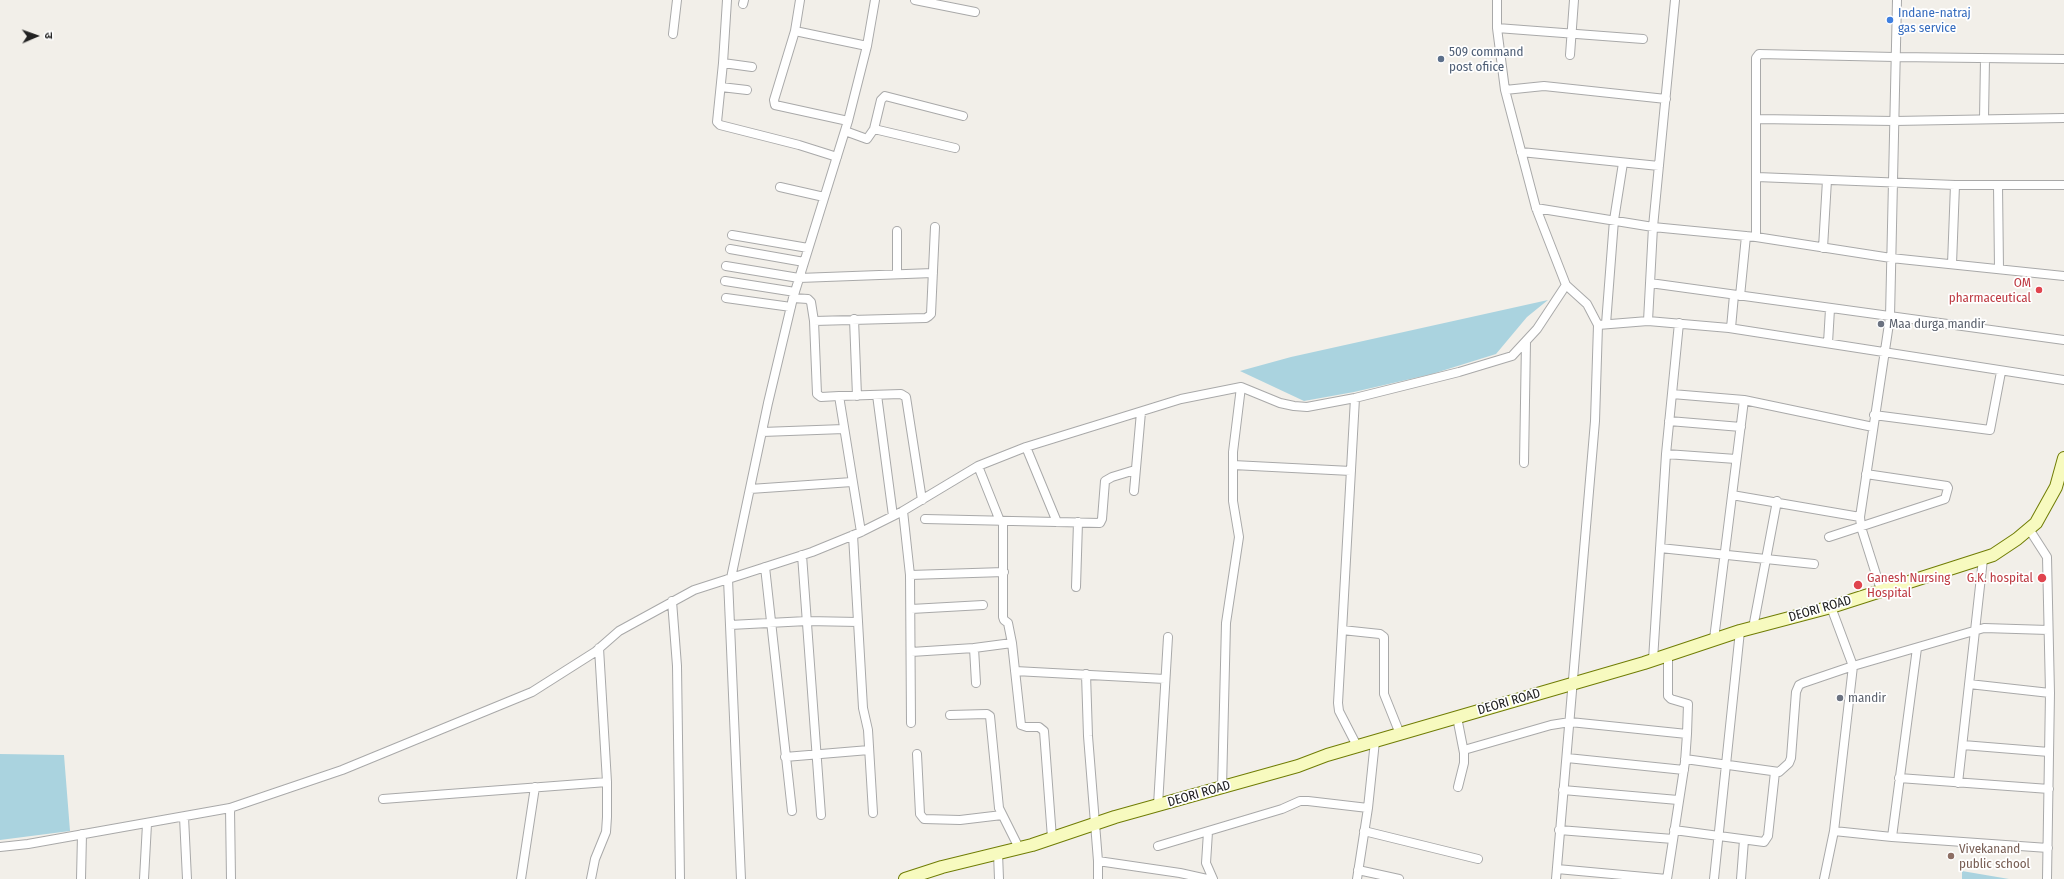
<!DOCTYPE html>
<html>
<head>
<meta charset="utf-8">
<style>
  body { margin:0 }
  #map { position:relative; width:2064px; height:879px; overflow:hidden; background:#f2efe9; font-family:"Fira Sans Condensed","Noto Sans Devanagari",sans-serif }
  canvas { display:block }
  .north { position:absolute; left:16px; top:16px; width:40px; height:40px; -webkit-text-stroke:3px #fff; paint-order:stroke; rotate:88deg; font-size:11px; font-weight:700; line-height:16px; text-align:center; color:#222 }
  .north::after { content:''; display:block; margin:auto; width:14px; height:18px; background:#222; clip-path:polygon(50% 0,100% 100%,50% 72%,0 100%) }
</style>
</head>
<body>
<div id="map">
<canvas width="2064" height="879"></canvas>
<div class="north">उ</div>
</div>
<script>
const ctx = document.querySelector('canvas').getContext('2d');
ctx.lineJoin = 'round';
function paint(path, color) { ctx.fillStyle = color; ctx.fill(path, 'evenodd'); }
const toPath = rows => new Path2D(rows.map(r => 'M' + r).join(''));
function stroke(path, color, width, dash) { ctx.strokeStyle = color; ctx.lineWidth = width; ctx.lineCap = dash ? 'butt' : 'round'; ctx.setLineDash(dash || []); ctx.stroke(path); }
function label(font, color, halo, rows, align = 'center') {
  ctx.font = font + ' "Fira Sans Condensed",sans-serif'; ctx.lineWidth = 3.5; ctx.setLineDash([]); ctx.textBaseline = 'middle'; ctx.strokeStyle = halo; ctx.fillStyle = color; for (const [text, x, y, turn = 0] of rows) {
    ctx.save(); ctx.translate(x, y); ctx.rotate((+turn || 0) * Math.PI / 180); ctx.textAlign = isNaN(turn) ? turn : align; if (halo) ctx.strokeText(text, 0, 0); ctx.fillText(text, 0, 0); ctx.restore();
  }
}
const water = toPath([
  [1548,300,1527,317,1496,354,1432,374,1354,392,1304,401,1240,371,1291,357],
  [0,754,64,755,70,831,0,840],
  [1962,871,2009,879,1962,879]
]);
const street = toPath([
  [727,0,723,63,717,122,720,125,799,145,837,157],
  [800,0,795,31,867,46],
  [915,0,975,12],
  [1497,0,1497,28,1505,90,1536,208,1566,285,1587,304,1598,325,1595,421,1556,879],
  [743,4,744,0],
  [1497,28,1643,39],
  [795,31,774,100,775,105,848,121],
  [673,34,677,0],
  [1570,55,1574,0],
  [723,63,752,67],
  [721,87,747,90],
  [1505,90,1544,86,1666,99],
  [1757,119,1894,121,2064,118],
  [1984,119,1985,59],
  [874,129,955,148],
  [845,131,867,139,874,129,881,100,885,96,963,116],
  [1521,152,1659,166],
  [1757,177,1955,185,2064,185],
  [1998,185,1999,269],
  [780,187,824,197],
  [1536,208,1653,227,1756,237,1891,258,2064,276],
  [732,235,808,248],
  [1756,237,1756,58,1759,54,1895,57,2064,59],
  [1823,248,1827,180],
  [730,249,804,262],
  [1952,264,1955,185],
  [726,266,799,278,933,273],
  [897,274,897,231],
  [725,281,795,292],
  [1650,283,2064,340],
  [1740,296,1746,236],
  [726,298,791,307],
  [793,298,808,299,811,302,814,321,817,394,821,397,839,396,861,532],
  [854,319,857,396],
  [814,321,926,318,929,316,931,314,935,227],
  [1648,321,1653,227,1675,0],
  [1606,324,1614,220,1623,163],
  [1598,325,1648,321,1729,328,2064,380],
  [1731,328,1734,295],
  [1828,343,1830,309],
  [1672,394,1744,400,1873,427],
  [877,395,893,516],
  [839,396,901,394,906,397,922,500],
  [1355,398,1338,703,1339,711,1357,746],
  [1874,415,1990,430,2001,372],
  [1669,421,1741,427],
  [762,432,844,429],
  [1026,447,1057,522],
  [1666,454,1736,459],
  [1524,463,1526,341],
  [1233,465,1351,471],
  [978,466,1000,521],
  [750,489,852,482],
  [1134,491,1141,412],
  [1732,495,1860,517],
  [903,511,910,575,911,723],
  [925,519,1100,523,1102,519,1105,481,1112,477,1135,470],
  [1003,521,1003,617,1004,620,1008,623,1012,643],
  [2029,529,2047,557,2050,693,2047,879],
  [853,535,863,708,868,730,873,813],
  [1829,537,1945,499,1948,488,1947,486,1866,474],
  [1660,548,1814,564],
  [802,555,821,815],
  [765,567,792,811],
  [910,575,1004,572],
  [731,578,768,403,793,298,848,121,867,46,875,0],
  [728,579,741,879],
  [1076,587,1078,522],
  [1881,590,1861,527,1860,517,1890,317,1897,0],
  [672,601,677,666,680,879],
  [911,609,983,605],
  [730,625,807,621,858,622],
  [1753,628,1777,501],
  [1342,630,1380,634,1384,637,1384,694,1400,734],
  [1714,639,1744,400],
  [911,652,974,648],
  [1653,660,1666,454,1679,323],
  [1015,671,1165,679],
  [1086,674,1088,736,1098,861,1098,879],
  [976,683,974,648,1012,643,1021,725,1027,727,1039,727,1044,731,1052,838],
  [1969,684,2050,693],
  [950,715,987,714,990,716,999,808,1019,848],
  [1457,717,1464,753,1464,763,1458,787],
  [1963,745,2049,752],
  [1464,750,1551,725,1570,722,1687,734,1688,704,1671,699,1668,696,1668,656],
  [917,754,920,814,924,819,960,820,1002,815],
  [785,757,869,750],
  [1567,758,1684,770],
  [1685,759,1779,772,1789,763,1791,758,1796,692,1799,685,1803,683,1853,666,1984,628,2048,630],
  [1899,778,2049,789],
  [1958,783,1983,559],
  [1222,788,1226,623,1239,537,1233,501,1233,452,1241,387],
  [1563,790,1678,800],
  [383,799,607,782],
  [1158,805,1168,637],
  [230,808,231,879],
  [184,817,187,879],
  [1559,830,1673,839],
  [1674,830,1764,842,1768,836,1775,772],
  [1364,831,1478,859],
  [1834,831,1892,837,2048,848],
  [1208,832,1206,863,1213,879],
  [1892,837,1917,648],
  [1158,846,1282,809,1300,801,1308,801,1368,808],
  [0,847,28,844,230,808,342,770,532,692,595,652,619,631,694,590,812,552,861,532,903,511,978,466,1026,447,1181,399,1241,387,1280,403,1294,406,1307,407,1355,398,1459,372,1512,356,1537,329,1566,285],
  [998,853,999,879],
  [1098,861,1180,873,1207,879],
  [1557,869,1667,879],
  [1358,870,1399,879],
  [81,879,82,834],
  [144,879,147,824],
  [521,879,535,787],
  [591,879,595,859,606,832,607,817,607,782,599,648],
  [1357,879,1368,808,1375,741],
  [1667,879,1685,762,1687,734],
  [1714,879,1740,631],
  [1741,879,1744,840],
  [1824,879,1834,831,1853,666,1831,607]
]);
const secondary = toPath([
  [905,879,942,867,1032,845,1115,817,1298,766,1327,755,1644,663,1740,631,1831,607,1993,555,2017,539,2036,523,2056,487,2064,458]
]);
const markers = [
  [1890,20,4,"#3f7fe0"],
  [1441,59,4,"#5c6f8a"],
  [2039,290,4,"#e0444e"],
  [1881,324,4,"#6b7280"],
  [2042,578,5,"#e0444e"],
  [1858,585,5,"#e0444e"],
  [1840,698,4,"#6b7280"],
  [1951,856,4,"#8d6e63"]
];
const shopNames = [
  ["Indane-natraj",1898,13],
  ["gas service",1898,28]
];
const serviceNames = [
  ["509 command",1449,52],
  ["post ofiice",1449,67]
];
const healthNames = [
  ["OM",2031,283],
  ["pharmaceutical",2031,298],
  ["Ganesh Nursing",1867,578,"left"],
  ["Hospital",1867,593,"left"],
  ["G.K. hospital",2033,578]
];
const worshipNames = [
  ["Maa durga mandir",1889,324],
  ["mandir",1848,698]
];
const streetNames = [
  ["DEORI ROAD",1820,609,-16],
  ["DEORI ROAD",1509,702,-16],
  ["DEORI ROAD",1199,794,-16]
];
const educationNames = [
  ["Vivekanand",1959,849],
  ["public school",1959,864]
];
paint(water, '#aad3df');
stroke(street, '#a9a9a9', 10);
stroke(secondary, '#707d05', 14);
stroke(street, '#fff', 8);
stroke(secondary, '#f7fabf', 12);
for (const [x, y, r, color] of markers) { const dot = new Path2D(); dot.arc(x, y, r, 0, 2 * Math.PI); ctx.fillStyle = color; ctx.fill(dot); stroke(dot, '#fff', 1.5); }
label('13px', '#366cbe', '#fff', shopNames, 'left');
label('13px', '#4e5e75', '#fff', serviceNames, 'left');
label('13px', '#be3a42', '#fff', healthNames, 'right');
label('13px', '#5b616d', '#fff', worshipNames, 'left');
label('13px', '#222', '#fff', streetNames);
label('13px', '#785e54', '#fff', educationNames, 'left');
</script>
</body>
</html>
